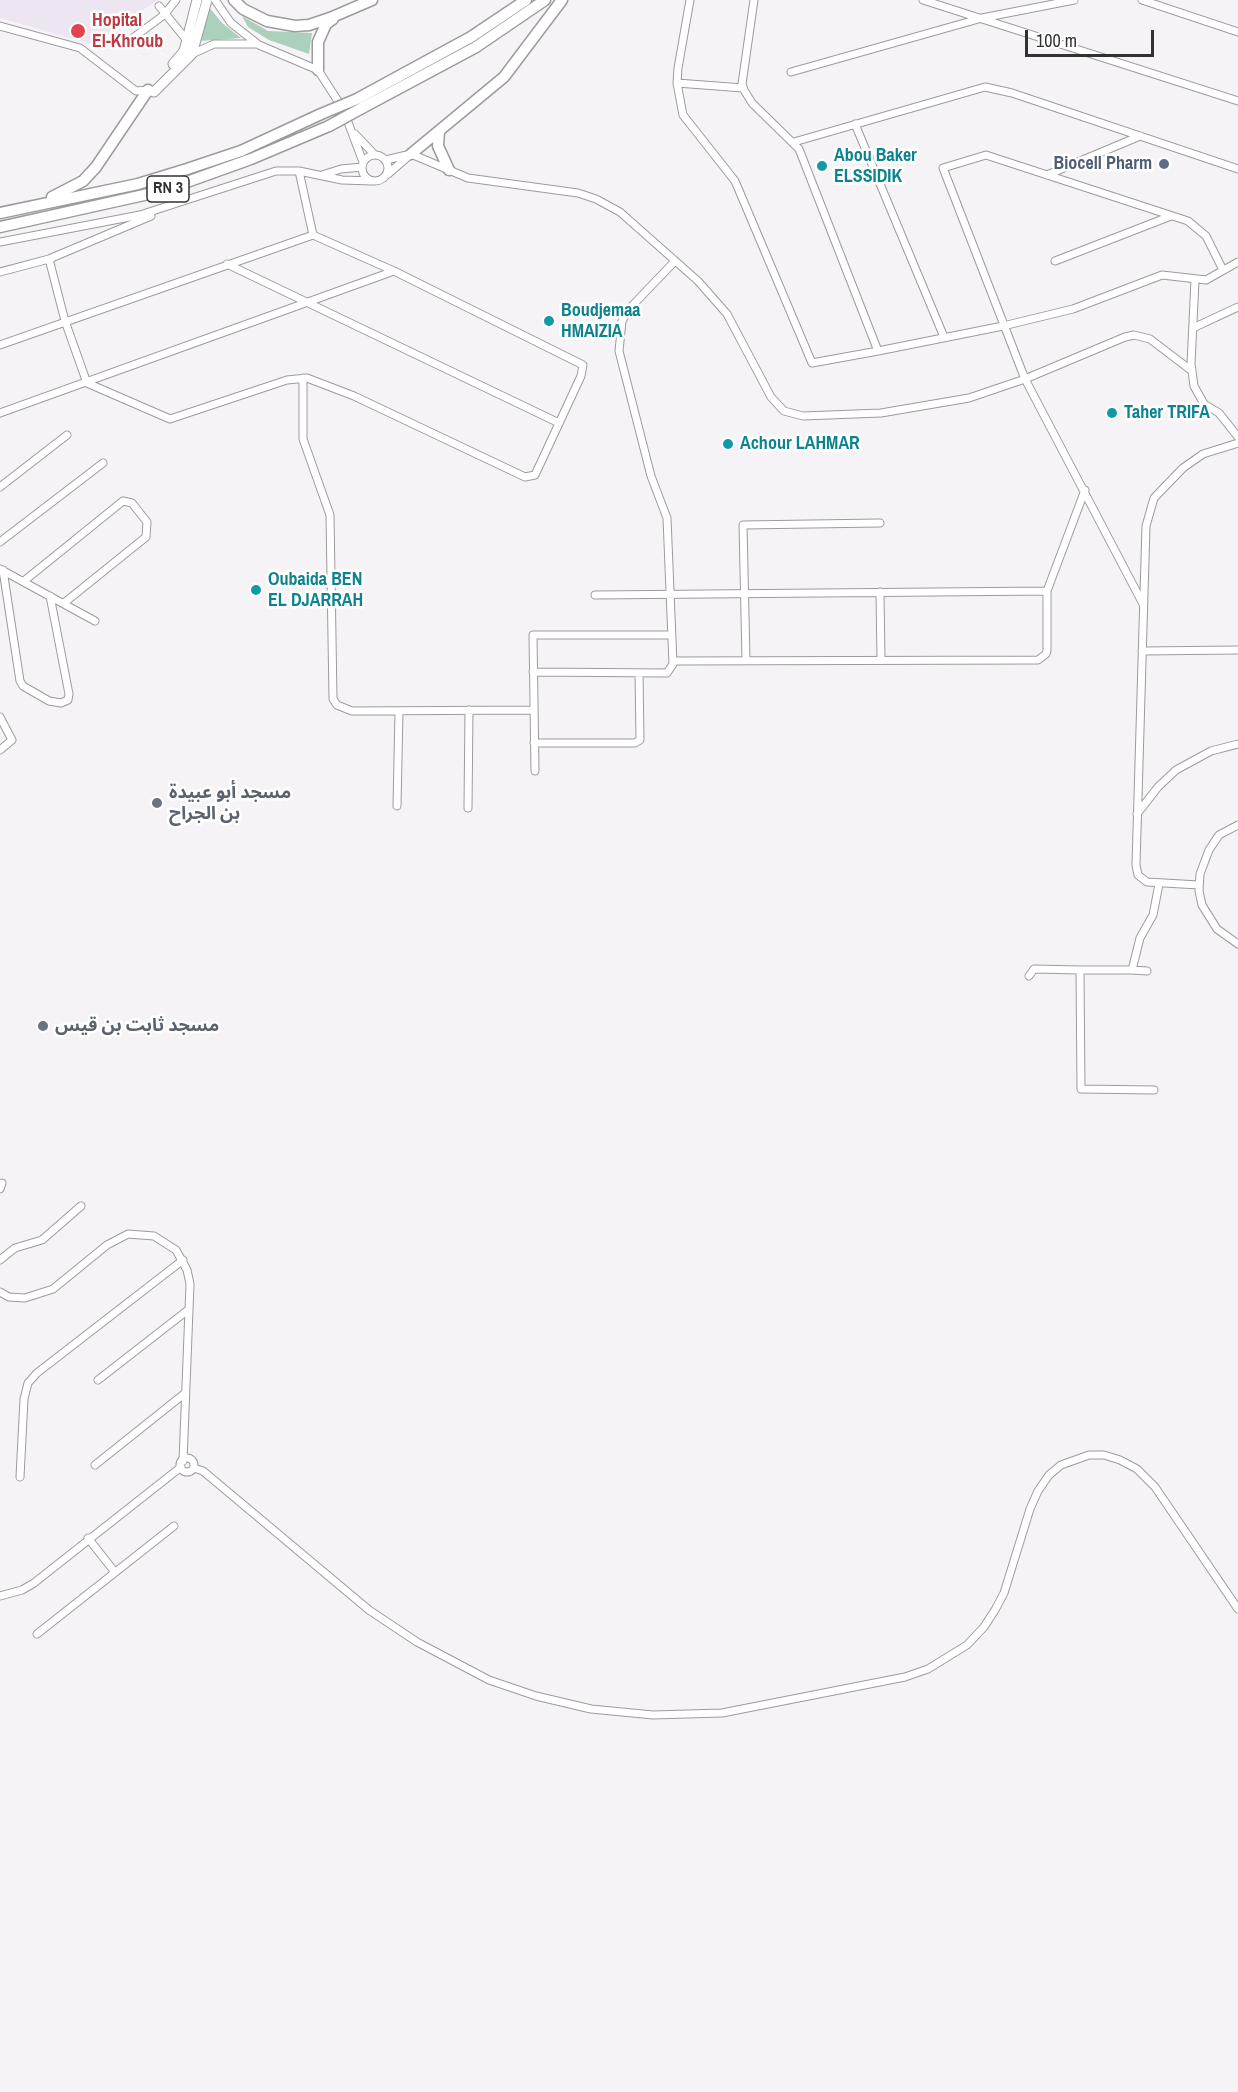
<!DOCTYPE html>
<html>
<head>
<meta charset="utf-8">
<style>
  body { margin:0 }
  #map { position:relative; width:1238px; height:2092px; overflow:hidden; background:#f6f3f7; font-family:"Archivo Narrow",sans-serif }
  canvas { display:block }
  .scale { position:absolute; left:1025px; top:30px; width:129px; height:27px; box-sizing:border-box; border:3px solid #333233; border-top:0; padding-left:8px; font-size:18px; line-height:21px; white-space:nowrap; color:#333233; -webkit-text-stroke:4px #fff; paint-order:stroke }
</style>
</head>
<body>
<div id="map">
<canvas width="1238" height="2092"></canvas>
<div class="scale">100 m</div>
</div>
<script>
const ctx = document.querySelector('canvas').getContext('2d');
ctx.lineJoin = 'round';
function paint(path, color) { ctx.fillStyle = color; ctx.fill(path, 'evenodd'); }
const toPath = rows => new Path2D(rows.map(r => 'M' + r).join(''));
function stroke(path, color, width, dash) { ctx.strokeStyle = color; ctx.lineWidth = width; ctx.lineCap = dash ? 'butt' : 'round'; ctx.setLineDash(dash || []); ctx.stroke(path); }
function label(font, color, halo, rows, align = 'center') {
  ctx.font = font + ' "Archivo Narrow","Noto Sans Arabic",sans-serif'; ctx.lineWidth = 5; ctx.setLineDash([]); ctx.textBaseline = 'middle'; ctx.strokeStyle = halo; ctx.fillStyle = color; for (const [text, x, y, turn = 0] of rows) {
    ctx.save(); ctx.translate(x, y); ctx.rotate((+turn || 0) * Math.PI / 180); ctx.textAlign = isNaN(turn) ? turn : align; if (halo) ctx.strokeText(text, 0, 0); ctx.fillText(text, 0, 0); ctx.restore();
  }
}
const built = toPath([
  [0,0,158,0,91,44,0,18]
]);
const green = toPath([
  [208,6,222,23,241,38,199,41],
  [242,16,268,31,312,33,309,54,269,40,248,27]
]);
const minor = toPath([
  [215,0,231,23,259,45,318,70,343,109,363,162],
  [690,0,678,68,677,83,683,115,735,181,812,363,878,351,799,149,752,103,744,90,742,84,754,0],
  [923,0,1238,101],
  [1142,0,1238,32],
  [159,6,189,43],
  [0,26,80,48,136,91,148,90],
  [126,43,164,15,176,0],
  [192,54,214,44,256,44],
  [791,72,982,18,1074,0],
  [677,83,743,88],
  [855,124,944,337],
  [355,134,374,154],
  [794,142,985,87,1012,93,1238,169],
  [411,154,468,178,578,193,596,199,620,212,698,281,727,314,771,397,784,411,803,416,881,413,969,398,1025,379,943,168,986,155,1188,221,1206,236,1223,270],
  '362 168a13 13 0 1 1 26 0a13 13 0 1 1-26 0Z',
  [386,160,411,154,388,174],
  [299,171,313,235],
  [322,175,341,169,362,167],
  [1047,175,1140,136],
  [0,242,140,215,276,171,299,171,342,180,372,181],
  [49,259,65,321,87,383,170,419,287,380,307,378,354,396,525,477,535,475,581,376,583,365,394,271],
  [1055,261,1171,216],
  [227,264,559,423],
  [0,272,49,259,151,216],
  [1195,280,1191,364,1194,386,1204,404,1219,413,1238,437],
  [1193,328,1238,307],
  [0,345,313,235,394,271,0,413],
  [878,351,1003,326,1073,309,1162,275,1206,280,1238,262],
  [303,378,303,439,330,515,333,699,337,705,352,711,534,710],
  [0,487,67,435],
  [0,542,103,463],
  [0,569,95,621],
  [3,570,20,681,23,686,49,701,61,703,68,700,69,694,50,596],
  [24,581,123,501,132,503,147,522,146,537,64,603],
  [1047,591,1085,490],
  [880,592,881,660],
  [595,595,1047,591,1047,650,1046,654,1038,660,673,661],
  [1143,604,1025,379,1125,337,1134,335,1150,339,1192,371],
  [1142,651,1238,650],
  [746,660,743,525,880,523],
  [533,672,667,673,673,664,667,518,651,476,619,351,622,321,630,308,675,261],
  [0,717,12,740,0,750],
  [534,743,635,743,640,740,639,673],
  [535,771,533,635,671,635],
  [397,806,399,711],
  [468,808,469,710],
  [1137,814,1158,787,1176,770,1211,751,1238,744],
  [1238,825,1219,835,1209,850,1200,874,1199,891,1202,905,1217,929,1238,944],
  [1199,885,1147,882,1138,875,1136,865,1146,526,1154,498,1183,468,1203,454,1238,443],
  [1132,970,1147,971],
  [1029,976,1034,969,1080,970],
  [1154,1090,1081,1089,1080,970,1132,970,1140,938,1153,915,1159,884],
  [0,1189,2,1183],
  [0,1260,15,1248,42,1240,81,1206],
  [0,1292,9,1297,25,1298,53,1289,107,1245,128,1234,154,1236,176,1250,187,1270,190,1284,183,1461],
  [98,1380,188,1310],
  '180 1465a7 7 0 1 1 14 0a7 7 0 1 1-14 0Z',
  [95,1465,184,1394],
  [194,1468,203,1471,369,1610,417,1642,489,1680,536,1696,591,1709,653,1715,722,1713,905,1677,928,1669,967,1645,984,1627,995,1610,1004,1593,1030,1509,1038,1491,1049,1475,1061,1465,1089,1455,1104,1455,1120,1460,1137,1469,1155,1487,1238,1609],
  [20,1477,24,1399,28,1383,37,1373,183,1260],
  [88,1538,114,1571],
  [0,1596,22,1590,34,1583,181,1467],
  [37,1634,174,1526]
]);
const secondary = toPath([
  [173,64,184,51,197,0],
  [148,90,154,92,192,54,207,0]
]);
const trunk = toPath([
  [234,0,243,9,267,21,295,26,309,25,330,18,372,0],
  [318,70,318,42,326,24,333,19],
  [357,99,471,37,526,0],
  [362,108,476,47,545,0],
  [439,131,438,146,449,170],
  [411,154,504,77,562,0],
  [52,197,83,181,96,167,148,90],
  [0,213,138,184,187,169,241,151,321,114],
  [0,227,162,191,251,159,329,126]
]);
const trunkBridge = toPath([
  [321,114,357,99],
  [329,126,362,108]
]);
const markers = [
  [78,31,8,"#e0444e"],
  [1164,164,6,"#5c6f8a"],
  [822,166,6,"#0f9aa8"],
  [549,321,6,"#0f9aa8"],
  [1112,413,6,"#0f9aa8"],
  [728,444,6,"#0f9aa8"],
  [256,590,6,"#0f9aa8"],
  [157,803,6,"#6b7280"],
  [43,1026,6,"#6b7280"]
];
const shields = [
  [168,189,42]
];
const shieldNames = [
  ["RN 3",168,189]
];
const healthNames = [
  ["Hopital",92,21],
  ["El-Khroub",92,42]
];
const cultureNames = [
  ["Abou Baker",834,156],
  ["ELSSIDIK",834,177],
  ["Boudjemaa",561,311],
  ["HMAIZIA",561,332],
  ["Taher TRIFA",1124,413],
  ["Achour LAHMAR",740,444],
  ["Oubaida BEN",268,580],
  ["EL DJARRAH",268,601]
];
const serviceNames = [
  ["Biocell Pharm",1152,164]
];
const worshipNames = [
  ["مسجد أبو عبيدة",169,793],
  ["بن الجراح",169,814],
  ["مسجد ثابت بن قيس",55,1026]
];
paint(built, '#ede5ef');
paint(green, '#abd0bb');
stroke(minor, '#9d9a9e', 9);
stroke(secondary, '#9d9a9e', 11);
stroke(trunk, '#9d9a9e', 13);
stroke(minor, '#fff', 7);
stroke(secondary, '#fff', 9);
stroke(trunk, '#fff', 10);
stroke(trunkBridge, '#9d9a9e', 13, []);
stroke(trunkBridge, '#fff', 10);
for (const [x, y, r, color] of markers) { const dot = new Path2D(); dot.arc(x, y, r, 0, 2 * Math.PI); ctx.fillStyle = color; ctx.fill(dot); stroke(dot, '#fff', 2); }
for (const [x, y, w] of shields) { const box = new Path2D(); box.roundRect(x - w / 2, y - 13, w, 26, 4.5); ctx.fillStyle = '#fff'; ctx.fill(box); stroke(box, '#333233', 1.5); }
label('bold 16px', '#333233', null, shieldNames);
label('bold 18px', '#be3a42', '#fff', healthNames, 'left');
label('bold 18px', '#0d838f', '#fff', cultureNames, 'left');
label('bold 18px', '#4e5e75', '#fff', serviceNames, 'right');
label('bold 18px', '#5b616d', '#fff', worshipNames, 'left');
</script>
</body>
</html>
